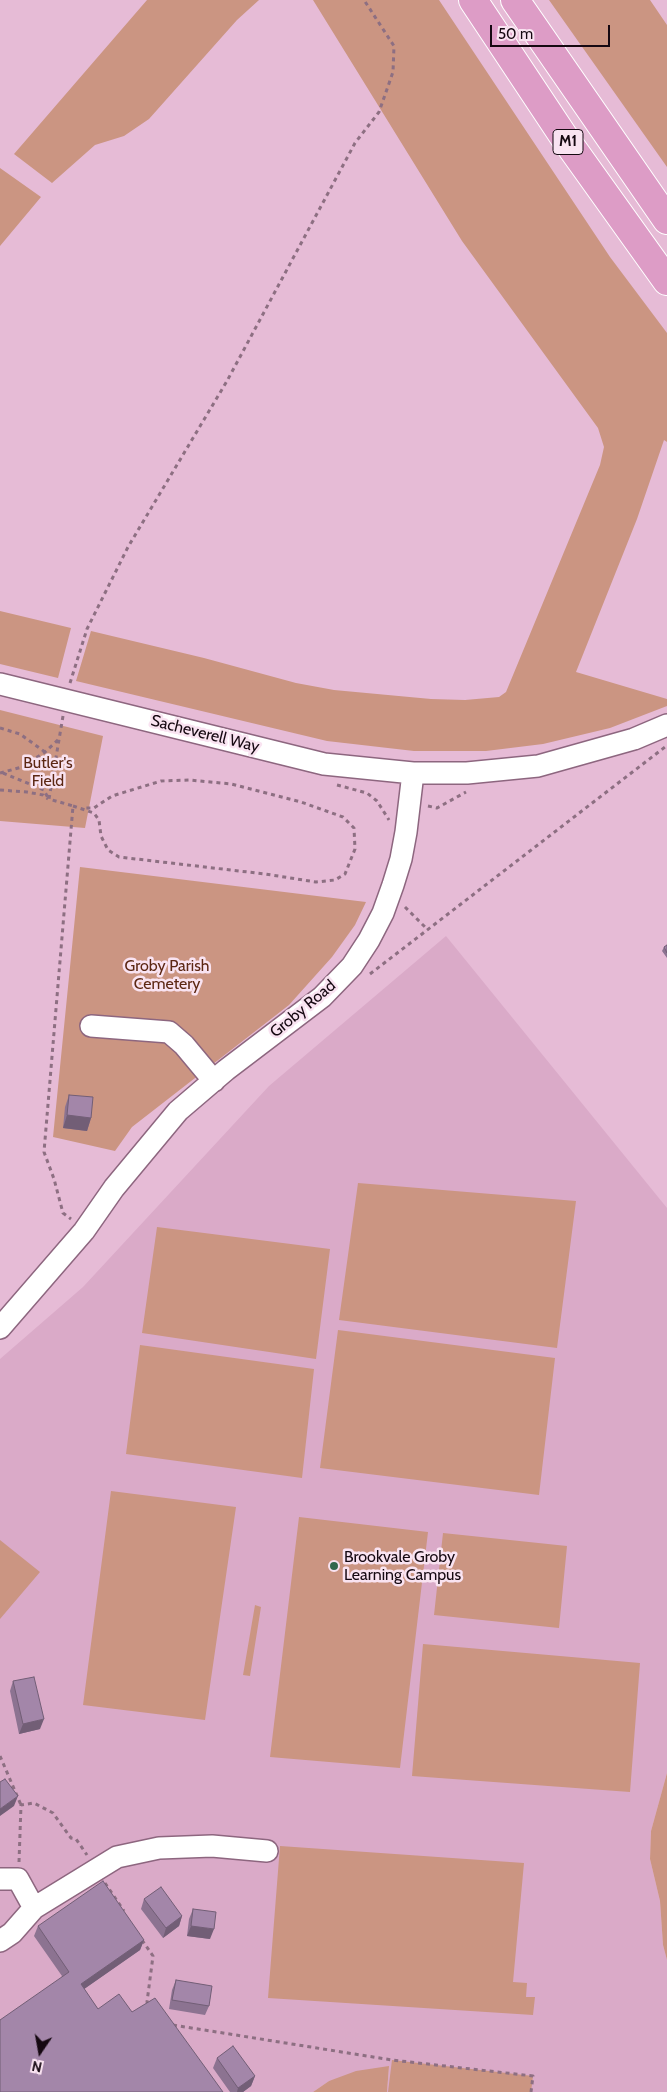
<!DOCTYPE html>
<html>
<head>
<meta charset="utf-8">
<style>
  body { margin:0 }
  #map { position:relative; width:667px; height:2092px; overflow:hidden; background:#e6bbd6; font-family:Cabin,sans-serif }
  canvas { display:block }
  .north { position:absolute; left:15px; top:2027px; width:50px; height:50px; -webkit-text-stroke:4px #f9e3f1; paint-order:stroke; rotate:192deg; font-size:14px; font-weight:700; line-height:20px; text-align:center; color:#150811 }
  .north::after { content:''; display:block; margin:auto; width:18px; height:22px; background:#150811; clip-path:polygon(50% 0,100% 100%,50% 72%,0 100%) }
  .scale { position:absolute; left:490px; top:25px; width:120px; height:22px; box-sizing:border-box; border:2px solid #150811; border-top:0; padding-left:6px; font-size:15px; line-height:18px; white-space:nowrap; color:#150811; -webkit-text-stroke:4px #f9e3f1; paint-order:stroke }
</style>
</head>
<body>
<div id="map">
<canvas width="667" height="2092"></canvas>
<div class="north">N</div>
<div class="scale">50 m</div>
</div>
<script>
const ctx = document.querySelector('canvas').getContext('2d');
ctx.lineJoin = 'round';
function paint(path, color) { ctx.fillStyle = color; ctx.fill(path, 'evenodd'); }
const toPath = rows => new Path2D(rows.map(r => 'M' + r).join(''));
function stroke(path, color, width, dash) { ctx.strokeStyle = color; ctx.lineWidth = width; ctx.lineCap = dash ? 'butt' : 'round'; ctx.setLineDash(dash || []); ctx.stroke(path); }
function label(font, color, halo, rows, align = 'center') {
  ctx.font = font + ' Cabin,sans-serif'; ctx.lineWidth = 5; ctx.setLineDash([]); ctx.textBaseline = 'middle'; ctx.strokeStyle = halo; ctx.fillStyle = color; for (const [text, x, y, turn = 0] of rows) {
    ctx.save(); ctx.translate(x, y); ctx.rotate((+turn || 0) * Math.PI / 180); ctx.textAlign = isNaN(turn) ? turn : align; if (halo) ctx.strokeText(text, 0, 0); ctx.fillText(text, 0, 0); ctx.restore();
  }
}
const built = toPath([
  [446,936,667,1208,667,1773,651,1831,650,1859,660,1901,663,1945,667,1960,667,2092,387,2092,389,2067,329,2081,313,2092,0,2092,0,1359,83,1287,269,1086]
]);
const green = toPath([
  [147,0,259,0,237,20,149,119,124,136,95,145,52,183,14,154],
  [313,0,439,0,610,257,667,333,667,442,664,440,637,519,576,672,667,699,667,706,610,728,543,744,486,751,414,751,327,741,76,681,91,631,204,658,296,683,334,690,431,699,465,700,499,697,506,692,600,465,604,447,598,428,462,241],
  [549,0,650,0,667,25,667,167],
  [0,168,41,197,0,246],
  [0,611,71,628,58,678,0,664],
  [0,710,103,736,85,828,0,821],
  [80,867,366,902,355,925,332,957,289,1005,132,1127,115,1151,53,1137],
  [358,1183,576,1201,557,1348,339,1320],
  [157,1227,330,1249,316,1359,142,1333],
  [338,1330,555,1358,539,1495,320,1468],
  [140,1345,314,1369,302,1478,126,1454],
  [111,1491,236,1507,205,1720,83,1705],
  [299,1517,428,1532,400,1768,270,1757],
  [443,1533,567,1546,559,1628,434,1615],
  [0,1540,40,1572,0,1619],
  [255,1605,261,1607,250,1676,243,1675],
  [423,1644,640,1663,630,1792,412,1776],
  [667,1773,667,1960,663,1945,660,1901,650,1859,651,1831],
  [280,1846,524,1863,513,1982,527,1983,526,1997,535,1997,533,2015,268,1998],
  [392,2060,533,2076,531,2092,388,2092],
  [389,2066,387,2092,313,2092,329,2081,356,2071]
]);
const path = toPath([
  [70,683,87,629,128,547,227,381,355,143,379,112,393,72,394,46,364,0],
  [63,716,49,799,73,806,44,1152,54,1179,63,1213,71,1219],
  [0,728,20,734,45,752],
  [0,773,22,767,45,752,59,739],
  [3,773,44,790,48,798],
  [337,785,367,793,377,801,389,820],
  [0,790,27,792,43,795,48,799],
  [73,806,94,813,99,820,101,836,108,850,119,857,265,874,316,882,335,880,345,874,355,849,354,828,343,817,301,802,231,784,189,780,161,781,112,796,94,808,83,808],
  [428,806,437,808,466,792],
  [405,907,427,929],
  [370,974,665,747],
  [0,1756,21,1805],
  [19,1862,21,1805,34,1803,53,1813,71,1838,76,1839,87,1855],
  [105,1883,124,1911],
  [142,1940,153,1956,147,2002,149,2004],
  [173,2025,392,2060,533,2076,531,2092]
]);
const minor = toPath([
  [0,684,324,764,413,773,467,773,538,766,634,739,667,725],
  [91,1026,169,1032,184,1045,214,1081],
  [0,1328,84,1231,114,1188,178,1111,226,1070,322,997,352,966,369,940,383,913,393,885,401,859,406,832,413,773],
  [0,1879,18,1879,34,1908,12,1933,0,1941],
  [34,1908,117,1857,159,1848,212,1846,267,1851]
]);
const highway = toPath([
  [473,0,564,137,667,281],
  [515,0,667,220]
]);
const wall = toPath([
  [667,945,667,958,662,951,664,947],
  [69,1095,91,1118,87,1131,63,1128,65,1107],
  [13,1681,40,1729,19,1734,10,1691],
  [144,1899,182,1916,179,1926,163,1938,141,1909],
  [193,1909,210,1939,187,1936,189,1919],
  [38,1926,144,1940,140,1950,84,1989,98,2009,132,2012,0,2092,62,1976,34,1936],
  [176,1980,209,2006,205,2015,169,2009,172,1990],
  [217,2058,255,2076,251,2086,243,2092,230,2092,213,2068]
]);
const shadedWall = toPath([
  [67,1115,91,1118,87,1131,63,1128],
  [44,1719,40,1729,19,1734,23,1724],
  [18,1796,14,1806,0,1816,0,1809],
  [182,1916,179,1926,163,1938,166,1928],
  [191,1926,214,1929,210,1939,187,1936],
  [144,1940,140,1950,77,1994,81,1984],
  [255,2076,251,2086,243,2092,237,2092,238,2088]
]);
const building = toPath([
  [667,945,667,953,664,947,667,945],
  [69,1095,93,1097,91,1118,67,1115,69,1095],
  [34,1677,44,1719,23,1724,13,1681,34,1677],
  [5,1779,18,1796,0,1809,0,1782,5,1779],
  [103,1881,144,1940,81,1984,98,2009,119,1994,132,2012,155,1998,223,2092,0,2092,0,2020,69,1972,38,1926,103,1881],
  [161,1887,182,1916,166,1928,144,1899,161,1887],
  [193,1909,216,1912,214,1929,191,1926,193,1909],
  [176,1980,212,1986,209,2006,172,2000,176,1980],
  [233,2046,255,2076,238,2088,217,2058,233,2046]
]);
const markers = [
  [334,1566,5,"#32684d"]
];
const shields = [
  [568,142,30]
];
const shieldNames = [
  ["M1",568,142]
];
const streetNames = [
  ["Sacheverell Way",205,734,14],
  ["Groby Road",303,1009,-40]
];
const parkNames = [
  ["Butler's",48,763],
  ["Field",48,781],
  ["Groby Parish",167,966],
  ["Cemetery",167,984]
];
const poiNames = [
  ["Brookvale Groby",344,1557],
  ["Learning Campus",344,1575]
];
paint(built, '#daaac8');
paint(green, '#cb9582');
stroke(minor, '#8d667f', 24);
stroke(highway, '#fff', 30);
stroke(path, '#8d6f82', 3, [4, 4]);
stroke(minor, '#fff', 21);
stroke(highway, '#dd9cc6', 28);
paint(wall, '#8c7391');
paint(shadedWall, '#725e76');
paint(building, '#a386a9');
stroke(building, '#725e76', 1);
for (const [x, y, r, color] of markers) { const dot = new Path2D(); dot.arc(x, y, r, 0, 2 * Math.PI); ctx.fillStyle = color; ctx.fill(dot); stroke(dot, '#f9e3f1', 2); }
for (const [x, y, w] of shields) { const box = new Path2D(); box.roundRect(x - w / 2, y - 12.5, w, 25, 4); ctx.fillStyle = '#f9e3f1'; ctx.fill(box); stroke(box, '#150811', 1); }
label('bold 15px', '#150811', null, shieldNames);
label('16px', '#150811', '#f9e3f1', streetNames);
label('16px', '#5c2713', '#f9e3f1', parkNames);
label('16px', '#150811', '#f9e3f1', poiNames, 'left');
</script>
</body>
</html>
